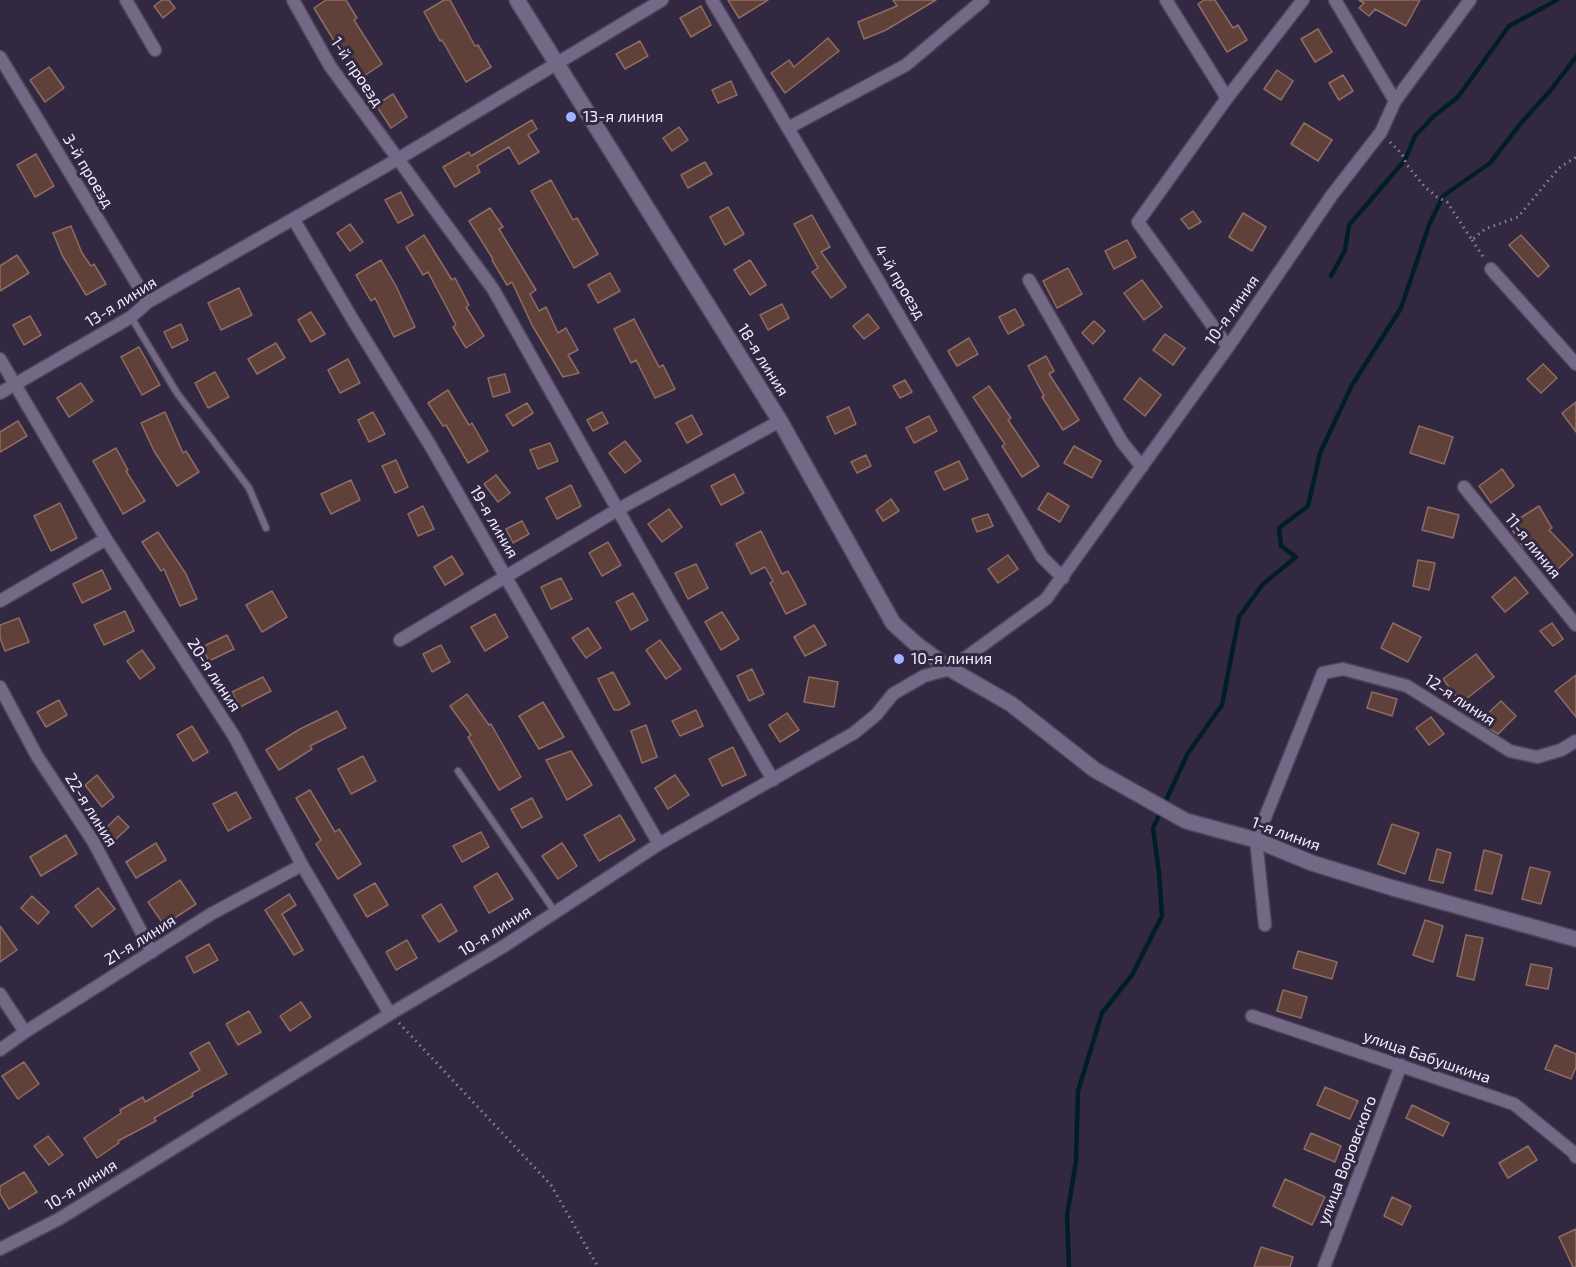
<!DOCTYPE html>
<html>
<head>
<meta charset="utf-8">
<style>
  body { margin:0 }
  canvas { display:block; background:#322841 }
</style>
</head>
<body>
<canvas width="1576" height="1267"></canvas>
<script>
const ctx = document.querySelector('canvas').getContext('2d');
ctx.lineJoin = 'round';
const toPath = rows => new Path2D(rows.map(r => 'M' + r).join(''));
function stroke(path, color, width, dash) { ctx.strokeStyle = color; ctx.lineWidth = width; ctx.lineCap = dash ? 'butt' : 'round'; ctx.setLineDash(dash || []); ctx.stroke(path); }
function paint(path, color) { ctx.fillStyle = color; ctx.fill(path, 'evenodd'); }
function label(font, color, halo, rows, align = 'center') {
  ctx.font = font + ' "Exo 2",sans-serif'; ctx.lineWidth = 6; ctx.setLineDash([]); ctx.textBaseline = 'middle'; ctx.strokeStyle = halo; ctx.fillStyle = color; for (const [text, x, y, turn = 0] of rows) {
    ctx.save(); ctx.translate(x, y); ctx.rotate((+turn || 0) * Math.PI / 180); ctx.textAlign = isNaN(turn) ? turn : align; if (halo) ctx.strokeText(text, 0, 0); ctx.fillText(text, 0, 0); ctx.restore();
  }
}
const stream = toPath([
  [1331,276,1345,250,1349,225,1405,160,1415,136,1434,116,1458,97,1509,26,1557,0],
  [1069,1267,1067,1216,1076,1161,1078,1091,1102,1013,1132,975,1162,916,1159,873,1153,828,1188,753,1222,705,1239,617,1263,584,1296,557,1281,546,1279,528,1308,506,1320,453,1352,385,1401,308,1429,225,1443,196,1490,163,1521,123,1550,91,1576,57]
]);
const building = toPath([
  [162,0,169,0,175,8,163,18,154,6,162,0],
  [326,0,346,0,357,18,354,20,382,64,358,80,314,8,326,0],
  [444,0,450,0,475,46,478,45,491,67,466,82,442,40,440,41,424,12,444,0],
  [728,0,768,0,739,18,728,0],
  [893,0,936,0,886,30,864,39,858,22,897,6,893,0],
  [1204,0,1215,0,1233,28,1238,25,1247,40,1227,52,1198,4,1204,0],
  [1359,0,1420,0,1406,26,1375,9,1369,16,1359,8,1364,3,1359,0],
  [701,6,711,25,691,37,680,18,701,6],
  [1318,29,1332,52,1315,62,1301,39,1318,29],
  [828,38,839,51,785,93,771,73,789,60,794,67,828,38],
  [640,41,648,56,625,69,616,54,640,41],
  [49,67,64,88,45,102,30,80,49,67],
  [1277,70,1293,81,1281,100,1264,89,1277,70],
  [1343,75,1353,91,1339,100,1329,83,1343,75],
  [731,81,737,95,718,103,712,90,731,81],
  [393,94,407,117,391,128,376,105,393,94],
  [532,120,537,129,528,135,539,152,519,164,509,147,477,166,480,172,455,187,443,167,469,152,471,156,532,120],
  [1304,123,1332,140,1318,161,1291,144,1304,123],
  [679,127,688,140,672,151,663,138,679,127],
  [36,154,54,186,35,197,17,165,36,154],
  [705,162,712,174,688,188,681,175,705,162],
  [551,180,573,220,577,218,598,254,574,268,531,191,551,180],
  [401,192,413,215,398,223,385,200,401,192],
  [728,207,744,234,725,245,710,217,728,207],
  [490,208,503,227,499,229,536,290,530,294,539,311,546,307,558,333,566,328,578,350,568,355,579,373,563,377,532,325,512,282,507,285,492,260,493,259,469,221,490,208],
  [1193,211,1201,222,1189,229,1181,219,1193,211],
  [1243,213,1266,227,1252,251,1229,237,1243,213],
  [812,215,830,247,821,252,846,287,831,298,812,272,818,268,794,224,812,215],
  [350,224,363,242,350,251,337,233,350,224],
  [71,226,82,253,91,266,94,264,106,284,86,295,62,255,53,233,71,226],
  [424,235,452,280,455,278,469,305,466,307,484,336,466,348,453,327,456,325,428,272,423,275,406,247,424,235],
  [1521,235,1549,266,1538,277,1509,245,1521,235],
  [1127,240,1136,257,1114,269,1105,251,1127,240],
  [17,255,29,273,0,291,0,266,17,255],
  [381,260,396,286,415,327,394,337,375,298,371,301,356,275,381,260],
  [750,260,766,285,750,295,734,270,750,260],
  [1068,268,1082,294,1057,308,1043,281,1068,268],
  [610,273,620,291,598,303,588,285,610,273],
  [1142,280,1162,307,1144,320,1124,293,1142,280],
  [239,288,252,315,221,330,208,303,239,288],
  [782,304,789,318,768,330,760,315,782,304],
  [1015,309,1024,325,1008,334,999,317,1015,309],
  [311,312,325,334,311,342,298,320,311,312],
  [868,314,879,328,864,339,853,326,868,314],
  [30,316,41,335,24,345,13,325,30,316],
  [634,319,659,367,663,365,675,389,655,398,636,360,631,363,614,329,634,319],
  [1094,321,1105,331,1093,344,1082,333,1094,321],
  [181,324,188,340,172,348,164,332,181,324],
  [1165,334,1185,348,1173,365,1153,350,1165,334],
  [969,338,978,354,957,366,948,351,969,338],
  [276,343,285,358,257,374,248,359,276,343],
  [139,347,160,385,142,395,121,357,139,347],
  [1046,356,1054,371,1049,374,1079,420,1063,430,1042,397,1044,396,1028,366,1046,356],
  [348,359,360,383,340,393,328,370,348,359],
  [1543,364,1557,378,1541,393,1527,379,1543,364],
  [215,372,229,397,208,408,195,383,215,372],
  [505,374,510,392,493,397,488,378,505,374],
  [1140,378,1161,395,1145,416,1124,399,1140,378],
  [905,380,912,392,900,398,893,386,905,380],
  [81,383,93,401,69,417,57,398,81,383],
  [989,386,1011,418,1008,420,1039,466,1022,477,1002,446,1005,444,973,397,989,386],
  [448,390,469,425,472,423,488,451,468,463,446,425,443,426,428,403,448,390],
  [1576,402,1576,432,1562,413,1576,402],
  [527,403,533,413,513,426,506,415,527,403],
  [849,407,856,424,835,434,827,417,849,407],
  [165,412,183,453,186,451,199,472,177,486,154,451,141,423,165,412],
  [373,412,385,434,369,442,358,420,373,412],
  [602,412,608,423,593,431,587,420,602,412],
  [692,415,702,434,687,443,676,423,692,415],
  [929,416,937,431,914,443,906,428,929,416],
  [18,421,27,436,0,452,0,432,18,421],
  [1419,426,1453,437,1444,464,1410,453,1419,426],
  [625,441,641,461,625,473,609,453,625,441],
  [550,443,558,461,538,469,530,450,550,443],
  [1074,446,1101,461,1092,478,1064,463,1074,446],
  [116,448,128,470,126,471,145,501,123,514,93,461,116,448],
  [866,455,871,466,857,473,851,462,866,455],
  [396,460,408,487,395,493,382,466,396,460],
  [959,461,968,479,944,490,935,472,959,461],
  [1502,469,1514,486,1491,503,1479,486,1502,469],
  [734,474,744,493,721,505,711,486,734,474],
  [496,475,510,493,498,502,484,484,496,475],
  [351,480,360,500,331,514,321,494,351,480],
  [571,485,581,506,557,519,546,498,571,485],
  [1048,493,1069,506,1060,522,1038,509,1048,493],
  [891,499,899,511,883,521,876,510,891,499],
  [60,503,77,538,51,551,34,516,60,503],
  [423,506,434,529,418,536,408,514,423,506],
  [1539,506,1552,528,1549,530,1573,555,1557,570,1531,542,1523,547,1509,525,1539,506],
  [1428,507,1459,515,1453,538,1422,530,1428,507],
  [669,509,682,527,662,542,648,524,669,509],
  [988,514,993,526,977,532,972,519,988,514],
  [522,521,529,534,513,543,506,529,522,521],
  [761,531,782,574,788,571,806,604,786,614,770,583,773,581,765,567,751,574,736,544,761,531],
  [158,532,186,574,197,599,180,606,164,569,161,571,142,542,158,532],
  [608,542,621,565,602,576,589,553,608,542],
  [1008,555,1018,569,998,583,988,569,1008,555],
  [452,556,463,574,445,585,434,567,452,556],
  [1418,560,1435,563,1429,590,1413,586,1418,560],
  [696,564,708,588,688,599,675,573,696,564],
  [102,570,111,589,82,603,73,584,102,570],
  [1515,577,1528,593,1505,612,1492,597,1515,577],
  [561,578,572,599,551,609,541,587,561,578],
  [272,591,287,617,262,632,246,605,272,591],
  [633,593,648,620,631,630,616,602,633,593],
  [125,611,134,631,104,645,94,625,125,611],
  [722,612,739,639,721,650,705,622,722,612],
  [495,614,508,637,485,651,471,627,495,614],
  [19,618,29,642,5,651,0,638,0,625,19,618],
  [1393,623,1421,637,1408,662,1381,648,1393,623],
  [1552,623,1563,639,1553,646,1540,631,1552,623],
  [814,625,826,645,805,656,794,637,814,625],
  [588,628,601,648,586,658,572,638,588,628],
  [227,635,234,649,209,661,202,647,227,635],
  [660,640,681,669,666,679,646,650,660,640],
  [441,645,450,662,432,672,423,654,441,645],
  [142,650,155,668,140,679,127,661,142,650],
  [1476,654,1494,677,1461,703,1443,679,1476,654],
  [752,669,764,694,749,701,737,676,752,669],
  [613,672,630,704,619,710,614,710,598,679,613,672],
  [1576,675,1576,717,1555,691,1576,675],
  [263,677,271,691,240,707,232,692,263,677],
  [809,677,838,682,834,707,804,702,809,677],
  [1372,692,1397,699,1392,716,1367,708,1372,692],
  [467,694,489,725,491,724,521,777,499,790,468,737,471,735,450,706,467,694],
  [59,700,67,715,46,727,37,712,59,700],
  [1501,701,1516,716,1498,734,1479,722,1501,701],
  [543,702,564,737,539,749,519,716,543,702],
  [696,710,703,726,680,736,672,721,696,710],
  [337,711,346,728,310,746,312,749,279,770,266,750,300,729,337,711],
  [787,713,799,730,780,742,769,725,787,713],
  [1431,717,1444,734,1429,745,1416,728,1431,717],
  [646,725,657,757,642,763,631,731,646,725],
  [192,726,208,752,193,761,177,735,192,726],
  [733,747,746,775,722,786,709,759,733,747],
  [571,751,592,785,567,800,546,760,571,751],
  [363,756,376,781,351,794,338,769,363,756],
  [97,775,114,797,102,807,85,785,97,775],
  [675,775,689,795,668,809,655,788,675,775],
  [310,790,335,832,339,829,361,864,338,879,316,844,321,840,296,798,310,790],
  [236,792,251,818,228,831,213,804,236,792],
  [532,798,542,817,522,828,511,809,532,798],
  [620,815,635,840,599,861,584,835,620,815],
  [118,816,129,827,115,840,105,829,118,816],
  [1392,824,1419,833,1405,874,1378,864,1392,824],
  [481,832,489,847,462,862,453,846,481,832],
  [66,835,77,854,41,876,30,857,66,835],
  [156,843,166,860,136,878,126,862,156,843],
  [562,843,577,866,558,879,542,856,562,843],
  [1437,849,1451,853,1443,883,1429,880,1437,849],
  [1484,850,1502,855,1492,894,1475,890,1484,850],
  [1530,867,1550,872,1541,904,1522,899,1530,867],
  [497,873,513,899,489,913,474,887,497,873],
  [180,880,196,904,164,925,148,902,180,880],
  [375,883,388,905,367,917,354,895,375,883],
  [98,888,115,909,92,927,75,906,98,888],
  [289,894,296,905,282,914,303,950,294,955,265,910,289,894],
  [32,896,49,912,38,924,21,908,32,896],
  [441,904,457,931,439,942,422,916,441,904],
  [1425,920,1443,926,1433,962,1413,955,1425,920],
  [0,926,17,950,0,962,0,926],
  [1466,935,1483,938,1474,980,1457,976,1466,935],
  [407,940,417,958,396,970,386,952,407,940],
  [209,944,218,960,194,973,186,957,209,944],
  [1298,951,1337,962,1332,979,1293,968,1298,951],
  [1531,964,1552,968,1548,989,1526,985,1531,964],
  [1283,990,1307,997,1301,1018,1277,1011,1283,990],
  [301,1002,311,1017,290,1031,280,1016,301,1002],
  [249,1011,261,1032,238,1045,226,1024,249,1011],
  [209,1042,227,1074,192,1093,193,1096,154,1118,156,1121,118,1141,119,1143,97,1158,84,1138,121,1113,120,1110,143,1097,145,1102,200,1070,190,1053,209,1042],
  [1555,1045,1576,1054,1576,1067,1571,1079,1545,1069,1555,1045],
  [24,1062,39,1084,18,1099,2,1076,24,1062],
  [1325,1087,1358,1101,1350,1119,1317,1105,1325,1087],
  [1412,1105,1449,1123,1443,1136,1406,1118,1412,1105],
  [1311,1133,1341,1146,1335,1162,1304,1149,1311,1133],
  [48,1136,63,1155,49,1165,34,1146,48,1136],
  [1528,1146,1537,1160,1508,1178,1499,1163,1528,1146],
  [24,1172,37,1192,9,1209,0,1194,0,1186,24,1172],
  [1285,1179,1325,1197,1312,1225,1273,1206,1285,1179],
  [1392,1197,1411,1206,1402,1225,1384,1216,1392,1197],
  [1576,1229,1576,1267,1573,1267,1559,1237,1576,1229],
  [1261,1247,1293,1257,1290,1267,1254,1267,1261,1247]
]);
const path = toPath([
  [1390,142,1402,154,1407,165,1424,186,1437,197,1447,202,1472,240,1485,229,1518,217,1559,168,1576,157],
  [1472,240,1484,258],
  [399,1023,551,1185,598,1267]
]);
const service = toPath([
  [131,317,177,393,249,488,266,528],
  [458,771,555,912]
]);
const minor = toPath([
  [126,0,155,50],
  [293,0,330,66,493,289,670,602,773,780],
  [712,0,1042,557,1063,578],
  [1166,0,1227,98],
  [1335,0,1395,101],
  [0,57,148,302],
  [788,128,906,65,983,0],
  [294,220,353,320,430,445,659,844],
  [1491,269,1576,364],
  [1029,280,1122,442,1142,467],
  [1228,347,1138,222,1227,98,1303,0],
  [0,359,106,539,234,736,302,865,390,1014],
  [0,393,131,317,148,302,398,159,662,0],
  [1464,487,1576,625],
  [0,601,106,539],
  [400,640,617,510,780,421],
  [0,687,37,756,93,841,152,952],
  [1265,925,1256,840,1323,673,1343,669,1407,686,1510,751,1537,757,1561,750,1576,741],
  [0,994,25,1032],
  [1252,1016,1514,1104,1573,1152,1576,1157],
  [0,1050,25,1032,211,914,302,865],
  [0,1249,59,1219,390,1014,504,946,659,844,854,733,876,715,893,694,924,676,950,669,1046,599,1228,347,1332,195,1381,132,1395,101,1470,0],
  [1324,1267,1401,1065]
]);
const tertiary = toPath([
  [517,0,780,421,893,623,916,644,950,669,1011,704,1095,770,1186,821,1256,840,1312,863,1393,888,1576,939]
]);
const markers = [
  [571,117,6,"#a1b3fd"],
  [899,659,6,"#a1b3fd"]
];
const streetNames = [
  ["1-й проезд",357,72,56],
  ["3-й проезд",88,171,59],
  ["4-й проезд",900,282,59],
  ["13-я линия",121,302,-32],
  ["10-я линия",1232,310,-55],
  ["18-я линия",763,360,58],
  ["19-я линия",494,522,60],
  ["11-я линия",1533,546,51],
  ["20-я линия",214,675,57],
  ["12-я линия",1460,700,33],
  ["22-я линия",91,810,58],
  ["1-я линия",1286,834,20],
  ["10-я линия",495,931,-32],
  ["21-я линия",140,940,-32],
  ["улица Бабушкина",1427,1057,19],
  ["улица Воровского",1347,1160,-69],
  ["10-я линия",81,1185,-32]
];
const poiNames = [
  ["13-я линия",583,117],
  ["10-я линия",911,659]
];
stroke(stream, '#001f24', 4.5);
paint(building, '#604139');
stroke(building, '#8e6c63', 1.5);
stroke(service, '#4e455b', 9);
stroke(minor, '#4e455b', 15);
stroke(tertiary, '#4e455b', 18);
stroke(path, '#8a8197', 3, [1.5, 4.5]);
stroke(service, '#736885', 6);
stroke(minor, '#736885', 12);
stroke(tertiary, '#736885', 15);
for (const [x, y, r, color] of markers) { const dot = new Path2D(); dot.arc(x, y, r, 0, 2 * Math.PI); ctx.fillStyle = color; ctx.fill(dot); stroke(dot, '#322841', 2); }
label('16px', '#f3edfe', '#322841', streetNames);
label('16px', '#f3edfe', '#322841', poiNames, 'left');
</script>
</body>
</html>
